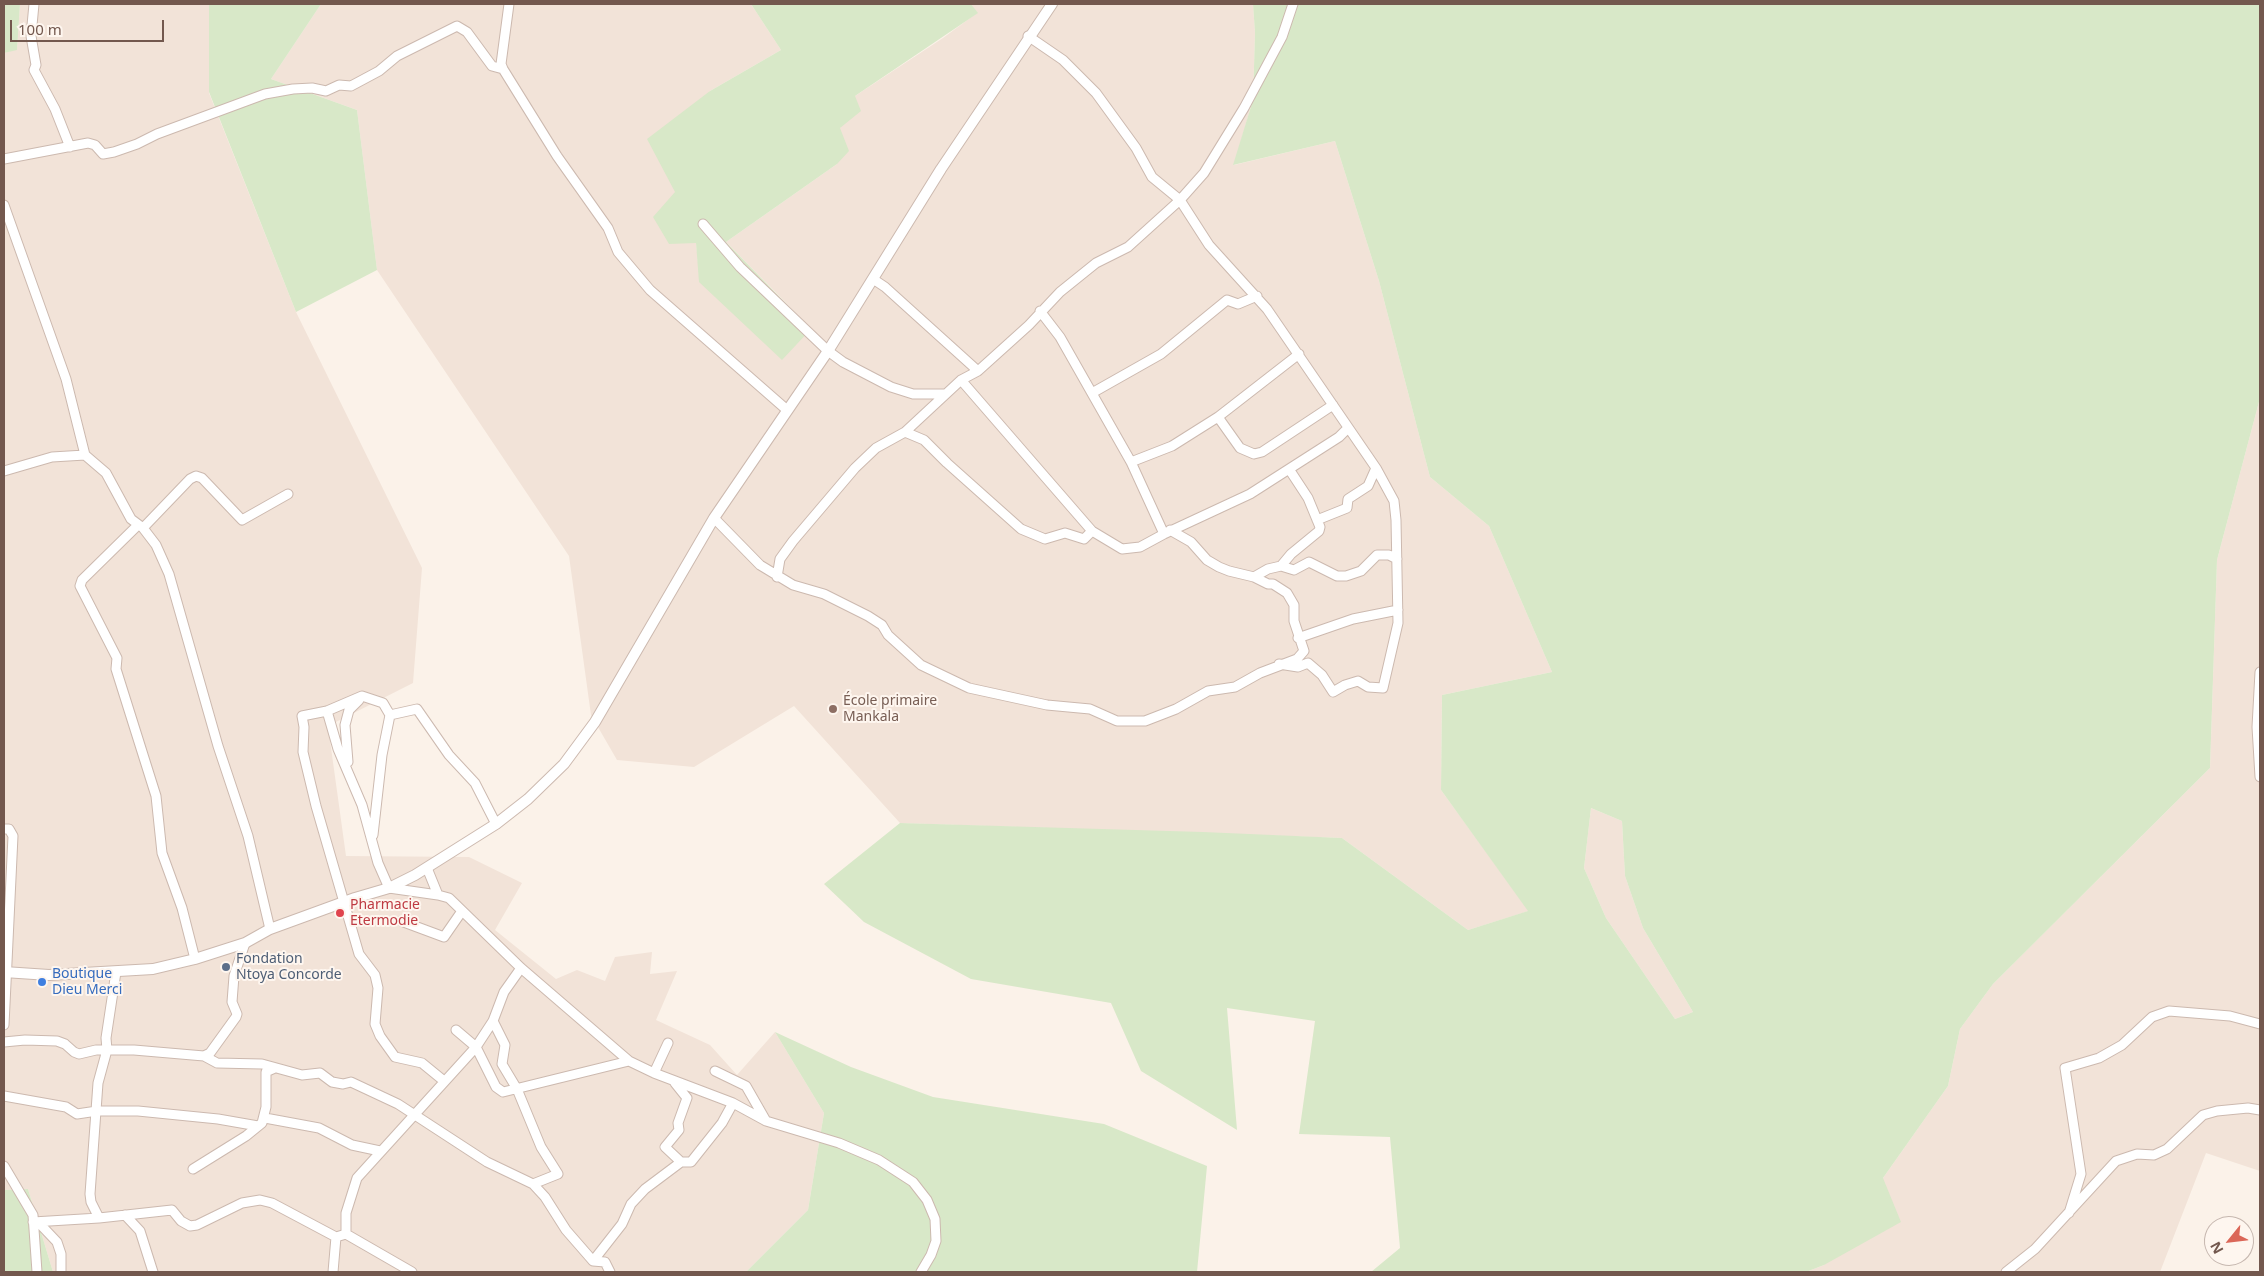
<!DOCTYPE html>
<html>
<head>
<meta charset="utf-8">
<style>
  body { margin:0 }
  #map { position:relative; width:2264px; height:1276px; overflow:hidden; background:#fbf2e9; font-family:"Noto Sans",sans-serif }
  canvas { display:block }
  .frame { position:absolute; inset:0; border:5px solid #73584e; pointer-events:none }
  .north { position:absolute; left:2204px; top:1216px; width:50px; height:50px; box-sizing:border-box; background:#fef6ef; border:1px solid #c6b7af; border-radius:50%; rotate:241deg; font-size:14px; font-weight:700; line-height:20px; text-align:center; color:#73584e }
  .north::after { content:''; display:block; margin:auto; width:18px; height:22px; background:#db6758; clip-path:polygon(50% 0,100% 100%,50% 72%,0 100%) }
  .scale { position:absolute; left:10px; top:20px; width:154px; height:22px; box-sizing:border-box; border:2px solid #73584e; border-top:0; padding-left:6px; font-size:15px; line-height:18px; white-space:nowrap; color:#73584e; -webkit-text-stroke:4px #fef6ef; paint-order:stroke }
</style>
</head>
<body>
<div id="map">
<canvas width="2264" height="1276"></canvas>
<div class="frame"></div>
<div class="north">N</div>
<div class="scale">100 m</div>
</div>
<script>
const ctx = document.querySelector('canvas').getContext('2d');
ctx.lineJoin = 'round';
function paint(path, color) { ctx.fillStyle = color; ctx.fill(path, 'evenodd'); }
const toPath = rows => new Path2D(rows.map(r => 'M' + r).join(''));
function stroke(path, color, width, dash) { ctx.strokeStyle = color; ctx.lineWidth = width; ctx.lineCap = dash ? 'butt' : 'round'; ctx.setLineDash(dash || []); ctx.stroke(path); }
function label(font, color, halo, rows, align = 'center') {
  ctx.font = font + ' "Noto Sans",sans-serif'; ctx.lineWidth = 4; ctx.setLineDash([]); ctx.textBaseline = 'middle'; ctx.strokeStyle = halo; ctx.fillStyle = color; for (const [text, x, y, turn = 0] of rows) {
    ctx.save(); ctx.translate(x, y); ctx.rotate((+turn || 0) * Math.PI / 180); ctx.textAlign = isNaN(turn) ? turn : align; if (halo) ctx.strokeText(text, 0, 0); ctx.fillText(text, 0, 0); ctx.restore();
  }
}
const residential = toPath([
  [20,4,209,4,209,93,296,312,422,568,413,683,328,726,346,856,469,857,522,883,495,930,556,979,577,970,605,981,615,957,652,952,650,974,677,971,656,1020,710,1045,737,1075,775,1032,824,1113,808,1210,746,1272,53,1272,28,1189,4,1190,4,53,17,49],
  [321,4,751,4,781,50,710,91,675,192,696,243,700,282,811,328,726,242,837,164,840,128,855,96,943,38,977,13,971,4,1253,4,1255,33,1253,100,1234,165,1335,141,1379,281,1430,477,1489,526,1552,672,1442,695,1441,790,1529,911,1468,930,1342,838,900,823,794,706,694,767,617,760,591,715,569,556,377,270,357,110,271,79],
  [2260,398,2260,1171,2206,1153,2160,1272,1806,1272,1824,1265,1883,1178,1948,1086,1960,1029,1993,984,2210,768,2217,560],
  [1591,808,1622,821,1625,876,1643,928,1693,1012,1675,1019,1606,918,1584,868]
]);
const green = toPath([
  [4,4,20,4,17,50,4,53],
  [209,4,321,4,271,79,357,110,377,270,296,312,209,92],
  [751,4,971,4,978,13,855,96,861,111,840,128,849,151,837,164,726,242,811,329,782,360,699,282,696,243,669,244,653,217,675,192,647,139,710,91,781,50],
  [1253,4,2260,4,2260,398,2217,560,2210,768,1993,984,1960,1029,1948,1086,1883,1178,1901,1222,1824,1265,1806,1272,1371,1272,1400,1248,1390,1137,1299,1134,1315,1021,1227,1008,1237,1130,1141,1071,1111,1003,971,979,864,922,824,884,900,823,1203,832,1342,838,1468,930,1528,911,1441,790,1442,695,1552,672,1489,526,1430,477,1379,281,1335,141,1233,165,1253,100,1255,33],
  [1591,808,1622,821,1625,876,1643,928,1693,1012,1675,1019,1606,918,1584,868],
  [775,1032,851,1067,933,1097,1104,1124,1207,1166,1197,1272,746,1272,808,1210,824,1113],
  [28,1189,53,1272,4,1272,4,1190]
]);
const minor = toPath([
  [34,4,31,36,36,65,34,70,55,109,70,147],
  [509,4,501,64,503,69,557,156,608,228,618,252,650,290,787,410],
  [1028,36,1063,60,1096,93,1136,148,1152,177,1180,200,1209,245,1267,309,1376,468,1394,501,1396,520,1398,623,1383,688,1368,687,1358,681,1345,685,1333,692,1322,675,1308,663,1298,667,1279,664],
  [4,159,88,143,95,145,103,154,114,152,137,144,157,134,265,94,293,89,312,88,326,91,339,85,351,86,379,71,397,56,457,26,467,32,492,66,503,69],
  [4,205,66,379,85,455],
  [703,224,740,267,828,351,843,362,891,387,913,394,945,394],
  [873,279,885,287,978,371],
  [1040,311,1060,337,1131,462,1164,534,1250,494,1339,437,1348,428],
  [961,380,1092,531,1122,549,1140,547,1164,534],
  [1092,393,1161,354,1227,300,1238,304,1257,296],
  [1218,417,1240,448,1254,454,1262,452,1333,405],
  [905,432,924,440,947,463,1021,529,1045,539,1065,533,1084,539,1092,531],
  [1131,462,1172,446,1218,417,1299,354],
  [4,471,52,457,85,455,106,473,131,519,143,528,156,545,169,574,218,746,248,836,270,929],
  [714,518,760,565,793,585,824,594,868,616,882,625,888,635,921,665,969,688,1047,705,1090,709,1117,721,1145,721,1176,709,1208,691,1235,687,1260,673,1297,659,1304,651,1294,621,1294,605,1287,593,1273,584,1268,584,1254,577,1229,571,1219,567,1207,560,1191,542,1170,530],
  [1317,520,1347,508,1348,499,1368,486,1376,468],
  [138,525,82,580,80,586,117,658,116,669,156,796,162,853,182,908,195,959],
  [143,528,190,479,196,476,202,478,242,520,288,494],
  [1281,566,1291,554,1319,531,1320,527,1308,498,1289,469],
  [777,577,780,559,793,541,855,468,876,448,905,432,961,380,978,371,1029,325,1060,292,1096,263,1128,247,1180,200,1204,173,1244,108,1282,37,1293,4],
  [1254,577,1268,569,1281,566,1294,570,1309,562,1337,576,1346,576,1361,571,1377,555,1389,555,1397,559],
  [1298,638,1353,619,1398,610],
  [2260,672,2257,727,2260,777],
  [327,711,338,749,362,805,378,863,389,888,438,895,449,898,521,968,629,1061,654,1073,733,1103,766,1121,839,1143,879,1160,913,1182,927,1200,935,1219,936,1241,931,1255,921,1272],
  [390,715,383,703,362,696,327,711,302,716,304,727,303,752,316,806,359,954,375,975,378,988,375,1024,380,1036,395,1057,422,1063,444,1081],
  [348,762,345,725,349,710,359,700],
  [4,829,9,829,13,836,4,1025],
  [373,835,382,755,390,715,417,709,449,755,475,783,496,824],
  [427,868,438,895],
  [401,921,444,937,462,911],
  [493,1021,505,1045,502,1064,517,1089,541,1147,558,1174,533,1184],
  [456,1030,476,1047,496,1087,503,1092,629,1061],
  [4,1042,25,1040,57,1041,65,1044,74,1052,79,1054,96,1050,134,1050,204,1056,210,1053,236,1017,237,1014,232,1002,234,976,245,943],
  [204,1056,217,1063,262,1064,302,1075,320,1073,332,1082,343,1084,351,1082,398,1104,487,1162,533,1184,545,1197,566,1230,593,1261,605,1262,610,1272],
  [715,1071,746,1086,766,1121],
  [654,1073,668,1043],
  [675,1083,687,1098,678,1123,679,1130,665,1147,681,1162],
  [4,1096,66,1107,77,1114,97,1111,138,1111,218,1119,258,1126],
  [265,1118,319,1128,352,1145,380,1151],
  [4,1166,33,1215,37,1272],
  [193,1169,246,1136,262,1123,266,1107,266,1072,275,1068],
  [2069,1213,2081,1174,2065,1068,2099,1058,2122,1045,2152,1017,2169,1011,2230,1016,2260,1024],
  [125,1215,140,1231,153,1272],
  [99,1218,91,1202,90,1194,98,1083,107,1050,106,1038,116,972],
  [33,1222,99,1218,172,1210,181,1221,190,1226,197,1225,242,1203,260,1200,272,1203,336,1237],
  [38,1222,57,1242,61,1254,61,1272],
  [346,1234,346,1213,357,1178,476,1047,493,1021,504,992,521,968],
  [593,1261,622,1224,631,1204,645,1189,681,1162,691,1162,722,1123,733,1103],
  [333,1272,336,1237,346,1234,412,1272],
  [2006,1272,2035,1249,2116,1161,2137,1154,2154,1155,2167,1149,2203,1115,2217,1111,2248,1108,2260,1110]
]);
const tertiary = toPath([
  [4,972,49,975,153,969,195,959,245,943,270,929,355,898,389,888,415,875,496,824,528,799,564,764,595,722,714,518,828,351,941,169,1052,4]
]);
const markers = [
  [833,709,5,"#8d6e63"],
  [340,913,5,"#e0444e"],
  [226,967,5,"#5c6f8a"],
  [42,982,5,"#3f7fe0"]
];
const educationNames = [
  ["École primaire",843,701],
  ["Mankala",843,717]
];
const healthNames = [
  ["Pharmacie",350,905],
  ["Etermodie",350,921]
];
const serviceNames = [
  ["Fondation",236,959],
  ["Ntoya Concorde",236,975]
];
const shopNames = [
  ["Boutique",52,974],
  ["Dieu Merci",52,990]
];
paint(residential, '#f2e3d8');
paint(green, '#d8e8c8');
stroke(minor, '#ccb9af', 11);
stroke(tertiary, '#ccb9af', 12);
stroke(minor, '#fff', 9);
stroke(tertiary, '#fff', 10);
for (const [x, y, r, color] of markers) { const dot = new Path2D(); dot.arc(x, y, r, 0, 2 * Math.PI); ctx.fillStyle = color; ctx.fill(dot); stroke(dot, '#fef6ef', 2); }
label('14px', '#785e54', '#fef6ef', educationNames, 'left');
label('14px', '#be3a42', '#fef6ef', healthNames, 'left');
label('14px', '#4e5e75', '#fef6ef', serviceNames, 'left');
label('14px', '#366cbe', '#fef6ef', shopNames, 'left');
</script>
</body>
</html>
